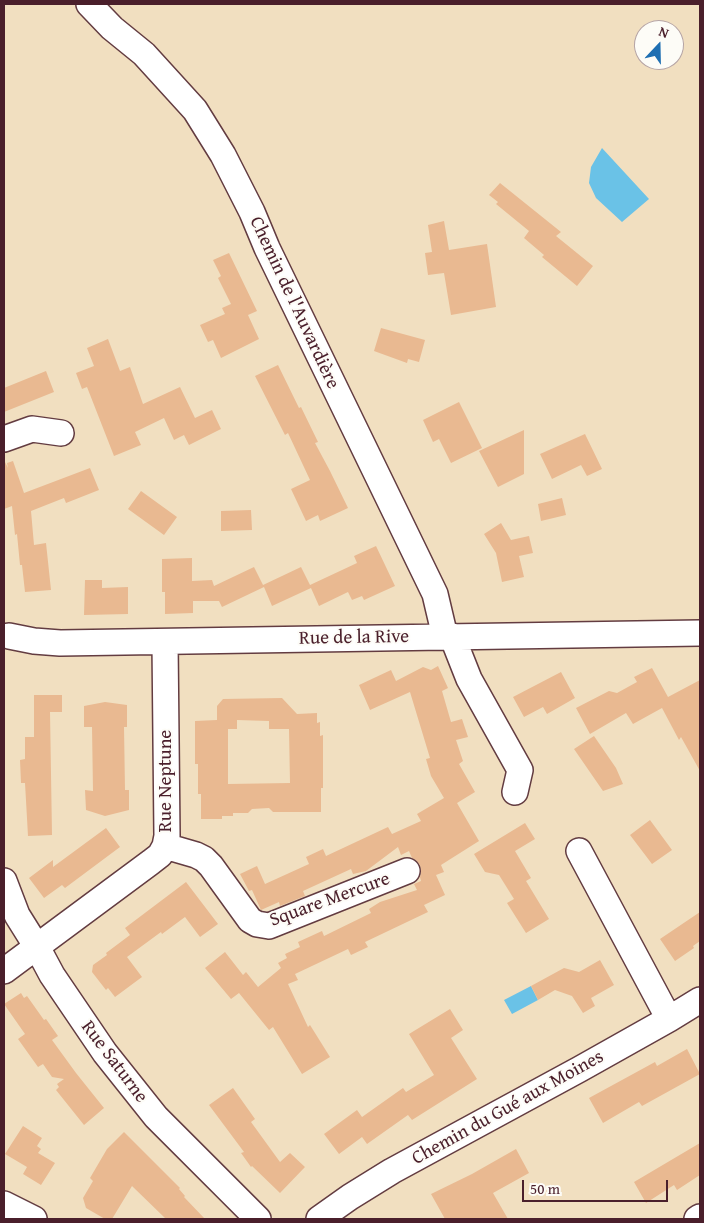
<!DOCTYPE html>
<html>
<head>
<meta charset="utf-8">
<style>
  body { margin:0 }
  #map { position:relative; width:704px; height:1223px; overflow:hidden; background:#f1dfc0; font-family:"Gentium Book Plus",serif }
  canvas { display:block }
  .frame { position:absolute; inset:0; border:5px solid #4a1f2b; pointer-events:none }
  .north { position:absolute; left:634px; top:20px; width:50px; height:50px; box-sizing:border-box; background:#fdfcf7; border:1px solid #b5a4a5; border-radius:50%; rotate:21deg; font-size:14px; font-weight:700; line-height:20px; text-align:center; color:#4a1f2b }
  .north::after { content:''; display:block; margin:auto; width:18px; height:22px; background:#1f6fb2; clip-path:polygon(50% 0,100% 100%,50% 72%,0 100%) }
  .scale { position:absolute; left:522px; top:1180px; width:146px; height:22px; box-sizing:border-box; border:2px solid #4a1f2b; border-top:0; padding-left:6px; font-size:15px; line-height:18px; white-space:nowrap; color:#4a1f2b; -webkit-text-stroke:4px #fdfcf7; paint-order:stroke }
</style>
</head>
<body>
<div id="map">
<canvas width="704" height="1223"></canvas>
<div class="frame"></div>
<div class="north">N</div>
<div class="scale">50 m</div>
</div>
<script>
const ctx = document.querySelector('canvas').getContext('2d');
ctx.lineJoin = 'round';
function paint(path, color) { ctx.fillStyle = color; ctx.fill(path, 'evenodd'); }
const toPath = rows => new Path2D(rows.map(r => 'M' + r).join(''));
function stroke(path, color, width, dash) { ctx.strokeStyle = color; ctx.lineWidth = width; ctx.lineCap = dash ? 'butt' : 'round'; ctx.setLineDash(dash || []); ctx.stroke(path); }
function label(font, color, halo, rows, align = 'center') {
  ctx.font = font + ' "Gentium Book Plus",serif'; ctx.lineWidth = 4; ctx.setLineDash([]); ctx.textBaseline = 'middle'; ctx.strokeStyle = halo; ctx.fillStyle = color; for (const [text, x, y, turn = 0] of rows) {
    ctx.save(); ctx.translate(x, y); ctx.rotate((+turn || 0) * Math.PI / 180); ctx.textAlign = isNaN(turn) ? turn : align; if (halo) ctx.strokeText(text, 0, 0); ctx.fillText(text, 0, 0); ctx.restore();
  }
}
const water = toPath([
  [602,148,649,199,622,222,596,198,589,183,591,167],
  [531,986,538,1000,512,1014,504,1000]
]);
const building = toPath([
  [500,183,561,232,556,236,593,266,577,286,542,257,544,255,524,238,529,231,496,204,498,202,489,195],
  [444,221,449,250,487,244,496,307,451,315,444,273,428,275,425,253,432,252,428,225],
  [229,253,257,311,248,315,259,339,221,358,213,340,208,342,200,325,225,314,222,308,231,304,218,278,221,276,213,260],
  [381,328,425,340,419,362,408,359,407,363,374,351],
  [108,339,120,371,130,367,143,404,180,387,195,418,212,410,221,429,189,445,184,435,174,440,164,418,135,432,141,445,114,456,87,387,82,389,76,373,94,366,87,348],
  [278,365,299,408,301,407,318,442,315,443,330,471,348,508,320,521,318,515,306,521,291,489,310,480,288,433,285,435,255,376],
  [46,371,54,392,4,412,4,388],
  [459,402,482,448,451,463,439,439,433,442,423,420],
  [524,430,524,474,498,487,479,451],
  [585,434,602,469,587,476,581,465,552,479,540,454],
  [4,460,8,468,7,463,13,461,24,493,90,468,99,490,66,503,64,498,31,511,34,545,46,543,51,590,25,592,22,565,20,565,17,534,15,535,12,506,4,509],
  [141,491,177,517,164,535,128,509],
  [562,498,566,515,541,521,538,504],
  [251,510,252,530,221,531,221,511],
  [501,523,511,540,529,536,533,553,519,556,524,577,502,582,496,553,484,534],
  [376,546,395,586,364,600,362,596,352,600,348,592,319,606,311,588,272,606,264,587,222,607,219,601,193,601,193,613,165,614,165,592,162,592,162,559,192,558,192,581,212,580,214,586,254,567,263,585,301,567,310,585,357,563,354,556],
  [85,580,102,580,102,588,128,587,128,614,84,615],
  [438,666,448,688,442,691,451,722,462,719,468,737,456,740,463,761,459,764,475,792,457,803,479,841,441,865,444,872,436,875,445,895,424,905,428,912,365,942,368,947,351,955,348,949,295,974,298,980,288,984,308,1027,310,1025,330,1057,302,1074,273,1027,269,1030,239,993,231,999,205,968,225,952,243,975,246,972,258,987,281,968,278,963,287,958,285,954,300,947,298,942,322,931,324,936,371,913,369,909,380,902,417,890,414,884,421,881,420,877,421,873,420,865,416,860,412,858,409,851,401,855,398,847,366,871,353,874,351,869,303,891,305,896,280,906,279,902,261,910,252,890,249,891,240,874,257,866,265,884,309,864,306,857,323,849,326,856,388,827,392,834,421,821,417,814,444,798,431,776,426,759,430,758,410,692,370,710,359,685,391,670,396,681,423,667,431,670],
  [652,668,668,697,700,680,700,771,681,737,679,740,662,708,633,724,626,713,590,734,576,708,609,691,617,693,637,682,634,677],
  [561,672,575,698,547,714,543,707,524,717,513,697],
  [34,695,62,695,62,712,50,712,52,835,28,836,25,783,21,783,20,760,25,759,25,737,34,737],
  [282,698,297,714,317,713,317,723,320,722,320,736,323,735,323,788,321,788,321,812,273,812,269,808,252,809,248,813,233,813,233,816,222,816,222,819,201,819,201,794,198,794,198,764,195,764,195,721,217,720,217,706,223,699],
  [237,720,269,721,269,729,289,729,290,783,228,784,228,729,237,729],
  [105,702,127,705,127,727,124,727,125,790,129,790,129,810,105,816,86,810,85,790,93,791,92,727,84,727,84,706],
  [594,736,616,768,623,784,603,791,574,749],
  [650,820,672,850,652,864,630,835],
  [525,823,535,839,515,851,531,878,526,881,549,919,526,933,507,903,514,899,499,875,485,872,474,854],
  [106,828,120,847,65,888,62,885,44,898,29,878,53,860,53,867],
  [186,882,218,924,200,937,185,917,162,934,161,932,127,957,142,977,115,997,108,988,106,990,92,972,93,965,107,955,106,953,130,935,125,928],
  [700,912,700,941,693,946,694,948,675,961,660,939],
  [600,960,614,985,591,998,595,1006,583,1013,572,996,555,990,538,1000,531,986,564,968,579,972],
  [21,993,24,998,27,996,44,1020,46,1019,58,1036,52,1040,76,1073,104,1108,84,1125,56,1090,59,1087,57,1084,64,1079,52,1077,43,1064,38,1067,18,1039,25,1034,4,1004],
  [450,1009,463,1030,451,1038,477,1079,412,1120,408,1115,367,1144,362,1137,339,1154,324,1134,357,1110,362,1117,403,1088,406,1092,434,1075,409,1034],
  [687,1049,700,1074,642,1106,639,1102,603,1123,589,1098,655,1062,657,1066],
  [233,1088,255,1119,251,1122,280,1162,290,1153,305,1167,280,1193,252,1166,251,1167,241,1153,244,1152,209,1105],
  [23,1126,42,1138,37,1146,41,1149,38,1153,55,1163,41,1185,23,1174,27,1167,5,1154],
  [124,1132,180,1188,179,1189,185,1196,184,1197,205,1219,166,1219,132,1186,112,1219,105,1219,86,1208,83,1198,93,1181,90,1178,107,1149],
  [700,1143,700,1175,677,1190,674,1185,646,1203,634,1182],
  [516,1149,529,1173,493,1193,508,1219,445,1219,431,1194,472,1174]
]);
const minor = toPath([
  [89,4,112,28,144,54,195,110,223,155,252,212,267,248,435,594,443,628,444,637],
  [4,439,32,429,61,433],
  [9,636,34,641,60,643,700,633],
  [452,636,469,679,520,770,515,792],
  [165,846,196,855,204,859,211,866,250,920,257,924,269,926,407,871],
  [579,851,669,1019],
  [4,881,17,915,37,947,52,975,105,1053,156,1117,258,1219],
  [4,971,151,862,160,855,165,846,167,836,165,642],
  [4,1204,34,1219],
  [319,1219,350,1197,392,1171,580,1069,669,1019,700,1000],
  [697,1219,700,1217]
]);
const streetNames = [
  ["Chemin de l'Auvardière",294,303,65],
  ["Rue de la Rive",354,638,-1],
  ["Rue Neptune",166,781,-90],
  ["Square Mercure",330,900,-20],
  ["Rue Saturne",114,1062,53],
  ["Chemin du Gué aux Moines",508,1108,-29]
];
paint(water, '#6ac2e7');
paint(building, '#e9b991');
stroke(minor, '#633c41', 28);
stroke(minor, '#fff', 25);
label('19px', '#4a1f2b', '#fdfcf7', streetNames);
</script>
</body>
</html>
